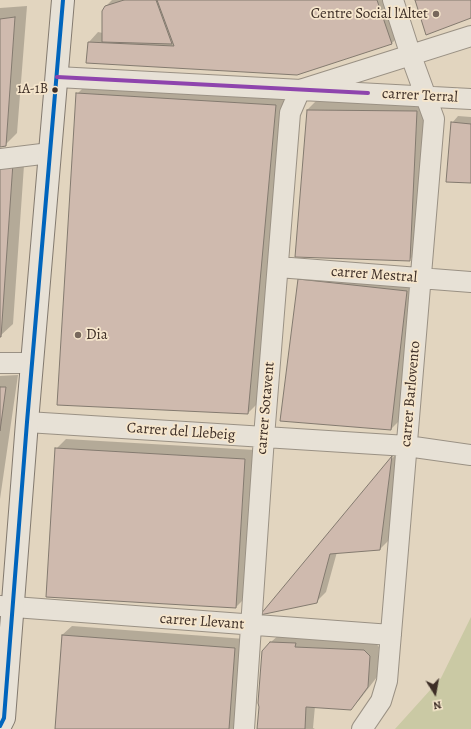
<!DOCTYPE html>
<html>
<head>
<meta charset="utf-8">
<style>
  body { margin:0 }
  #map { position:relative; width:471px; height:729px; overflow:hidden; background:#e2d5bf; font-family:Alegreya,serif }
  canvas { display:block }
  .north { position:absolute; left:415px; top:673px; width:40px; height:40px; -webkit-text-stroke:3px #f6e6cc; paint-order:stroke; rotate:169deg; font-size:11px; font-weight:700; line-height:16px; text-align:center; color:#3d2e26 }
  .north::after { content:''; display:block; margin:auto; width:14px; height:18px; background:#3d2e26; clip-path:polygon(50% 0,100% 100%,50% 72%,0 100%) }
</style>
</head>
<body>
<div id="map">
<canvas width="471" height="729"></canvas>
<div class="north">N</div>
</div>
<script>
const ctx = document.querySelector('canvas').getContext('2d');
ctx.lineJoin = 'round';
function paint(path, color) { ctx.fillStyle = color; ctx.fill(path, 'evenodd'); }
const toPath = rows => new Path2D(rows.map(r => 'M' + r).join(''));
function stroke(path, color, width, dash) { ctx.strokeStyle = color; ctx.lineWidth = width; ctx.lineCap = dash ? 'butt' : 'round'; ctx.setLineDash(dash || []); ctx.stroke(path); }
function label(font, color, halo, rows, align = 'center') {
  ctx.font = font + ' Alegreya,serif'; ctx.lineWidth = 3.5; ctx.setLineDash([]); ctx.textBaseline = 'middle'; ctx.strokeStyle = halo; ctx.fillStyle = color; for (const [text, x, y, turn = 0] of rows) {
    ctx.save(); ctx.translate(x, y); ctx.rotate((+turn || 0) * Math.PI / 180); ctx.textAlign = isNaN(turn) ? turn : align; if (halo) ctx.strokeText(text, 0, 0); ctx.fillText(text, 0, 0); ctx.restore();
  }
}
const green = toPath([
  [471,617,471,729,395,729,441,678]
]);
const shadow = toPath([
  [112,0,390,0,402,33,392,43,297,74,89,42,98,32,103,33,105,7],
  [27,6,17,133,5,145,0,146,0,8],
  [87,84,285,95,258,403,248,413,77,94],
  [317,100,426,102,419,250,409,260,307,110],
  [458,116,471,117,471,182,452,123],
  [25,151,13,324,0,336,0,154],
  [311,268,419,280,403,417,391,429,299,280],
  [18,375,0,499,0,376],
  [66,439,255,450,246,597,236,607,56,449],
  [401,448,389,540,380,549,337,552,326,592,316,602,263,613],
  [72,626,245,639,237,729,56,729,62,635],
  [281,633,374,641,379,647,377,677,360,699,350,709,315,706,313,728,315,729,258,729,271,642]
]);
const building = toPath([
  [124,0,156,0,172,44,102,42,102,11,105,6,124,0],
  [157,0,377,0,392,44,297,75,86,63,88,42,174,46,157,0],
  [415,0,471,0,471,18,426,35,415,0],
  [15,17,6,146,0,147,0,19,15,17],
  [76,93,276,105,248,414,57,405,76,93],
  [307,110,417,111,410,261,295,257,307,110],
  [451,122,471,124,471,183,446,182,451,122],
  [13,163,1,337,0,337,0,165,13,163],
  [298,279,407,291,391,430,280,421,298,279],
  [0,387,6,387,0,431,0,387],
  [55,448,245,459,236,608,46,597,55,448],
  [392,456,380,550,330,554,317,603,260,615,392,456],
  [62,635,235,648,229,729,55,729,62,635],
  [270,642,296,643,295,647,364,650,370,656,368,687,351,710,306,707,305,729,257,729,259,707,258,703,262,651,270,642]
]);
const street = toPath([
  [57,77,471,99],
  [0,159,50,153],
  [278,267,471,282],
  [0,363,32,363],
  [27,422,407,446,471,455],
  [0,606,391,635],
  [244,729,264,437,290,113,300,90,471,36],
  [362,729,381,701,387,681,434,119,411,56,393,0]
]);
const secondary = toPath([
  [0,726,4,718,27,422,63,0]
]);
const bus1 = toPath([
  [0,726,4,718,27,422,63,0]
]);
const bus2 = toPath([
  [57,77,368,93]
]);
const markers = [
  [436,14,4,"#77685c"],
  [55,90,3.5,"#3d2e26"],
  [78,335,4,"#77685c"]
];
const busNames = [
  ["1A-1B",48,90]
];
const poiNames = [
  ["Centre Social l'Altet",428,14],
  ["Dia",86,335,"left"]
];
const streetNames = [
  ["carrer Terral",420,96,3],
  ["carrer Mestral",374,275,4],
  ["carrer Barlovento",411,394,-85],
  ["carrer Sotavent",266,408,-85],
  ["Carrer del Llebeig",181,432,4],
  ["carrer Llevant",202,622,4]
];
paint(green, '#cac9a4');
paint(shadow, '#0003');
paint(building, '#cfbaae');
stroke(building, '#837a6f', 1);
stroke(street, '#9a9184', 22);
stroke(secondary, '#837a6f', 24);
stroke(street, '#e7e1d6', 20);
stroke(secondary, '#e7e1d6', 22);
stroke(bus1, '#0065bd', 4);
stroke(bus2, '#8e44ad', 4);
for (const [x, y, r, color] of markers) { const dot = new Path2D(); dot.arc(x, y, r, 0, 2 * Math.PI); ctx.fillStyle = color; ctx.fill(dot); stroke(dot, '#f6e6cc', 1.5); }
label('14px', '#3d2e26', '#f6e6cc', busNames, 'right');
label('15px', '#3d2e26', '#f6e6cc', poiNames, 'right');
label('15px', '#3d2e26', '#f6e6cc', streetNames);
</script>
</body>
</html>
